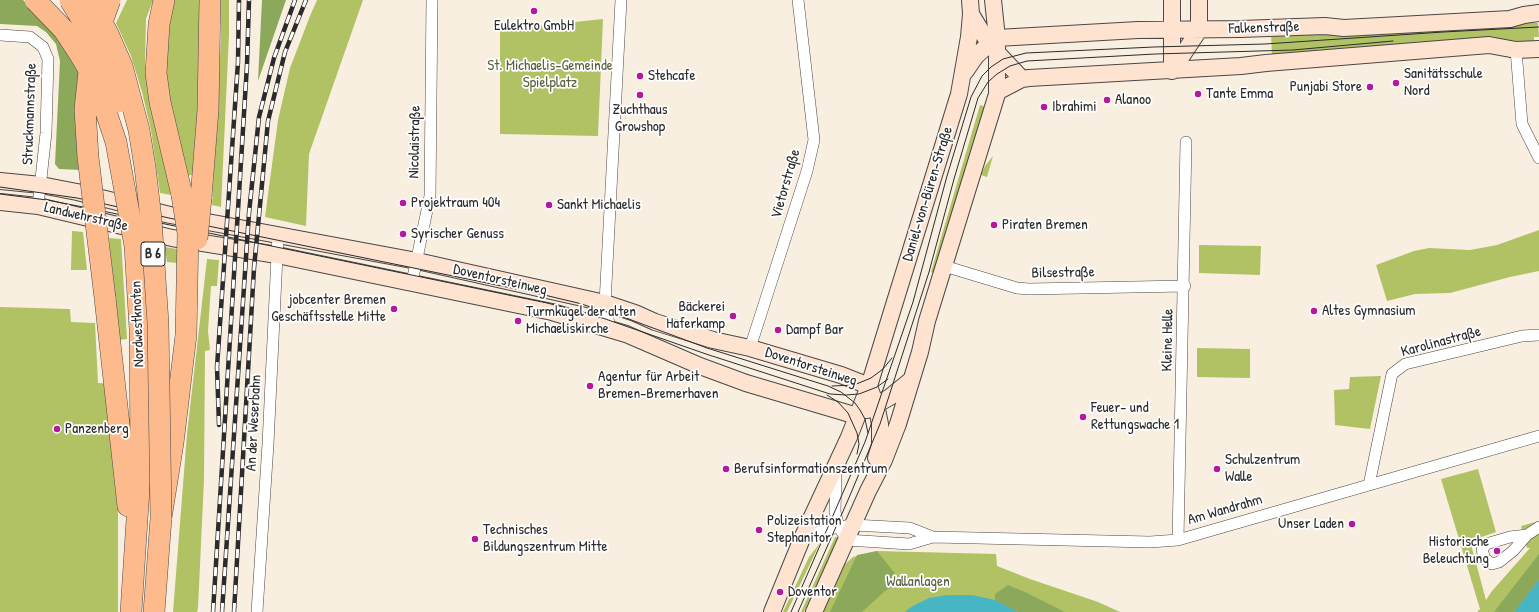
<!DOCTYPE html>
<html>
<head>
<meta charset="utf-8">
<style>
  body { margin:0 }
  canvas { display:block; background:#f9efe0 }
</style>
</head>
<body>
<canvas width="1539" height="612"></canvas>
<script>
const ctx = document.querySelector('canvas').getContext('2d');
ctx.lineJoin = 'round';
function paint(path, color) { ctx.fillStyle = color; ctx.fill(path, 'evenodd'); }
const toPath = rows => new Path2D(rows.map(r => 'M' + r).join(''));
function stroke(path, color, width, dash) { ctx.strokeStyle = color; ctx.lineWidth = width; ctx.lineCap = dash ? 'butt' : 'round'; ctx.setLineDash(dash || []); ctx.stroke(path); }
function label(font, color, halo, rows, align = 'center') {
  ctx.font = font + ' "Patrick Hand",sans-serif'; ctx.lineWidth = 3.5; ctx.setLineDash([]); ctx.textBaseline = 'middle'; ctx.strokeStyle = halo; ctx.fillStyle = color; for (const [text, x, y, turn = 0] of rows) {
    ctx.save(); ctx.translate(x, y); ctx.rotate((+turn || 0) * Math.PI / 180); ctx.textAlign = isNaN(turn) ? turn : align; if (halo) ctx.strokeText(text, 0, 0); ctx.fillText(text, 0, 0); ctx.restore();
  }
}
const green = toPath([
  [127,0,153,0,146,19,145,64,154,118,171,195,160,193,151,130,142,92,131,56,116,23],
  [174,0,199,0,201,40,196,174,186,176,170,112,165,67,167,22],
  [221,0,229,0,229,35,221,207,212,205,221,39],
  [317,0,363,0,309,154,306,226,265,217,278,120,290,68,310,16],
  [603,19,598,136,500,134,500,30],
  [1533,21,1534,23,1538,23,1539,37,1534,37,1534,43,1272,57,1271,33],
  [980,105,986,107,933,273,931,272],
  [993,156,987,177,981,175,985,166],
  [1539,230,1539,271,1510,277,1450,293,1415,294,1387,301,1376,265,1414,251,1429,248,1470,250,1497,245],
  [72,231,83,232,87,270,71,270],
  [109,238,121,239,127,339,119,340],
  [1199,245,1261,246,1260,275,1199,273],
  [165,247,177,249,177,263,167,262],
  [207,259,219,260,217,286,211,286,208,331,210,350,205,351,204,480,198,608,197,612,173,612,187,434],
  [0,307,70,309,71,322,95,323,98,383,111,384,118,474,118,612,0,612],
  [1197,348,1250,349,1250,378,1197,377],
  [1381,376,1370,429,1335,425,1334,390,1349,389,1350,377],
  [1478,469,1496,532,1470,541,1486,600,1492,591,1530,548,1527,548,1521,526,1539,521,1539,612,1477,612,1480,609,1441,479],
  [835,537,837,537,837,541,804,612,801,612],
  [820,543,787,612,783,612,809,557],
  [877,551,996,554,997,566,1030,579,1098,602,1120,612,821,612,844,565,853,557]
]);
const forest = toPath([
  [0,0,23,0,46,24,63,46,80,76,81,170,59,169,55,164,60,61,56,44,46,32,37,26,0,24],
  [262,0,286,0,258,81],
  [877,551,901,581,885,591,862,612,830,612,857,555],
  [1539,554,1539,580,1514,612,1494,612],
  [1008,585,1025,592,1065,612,1018,612,995,600,995,594]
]);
const water = toPath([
  [1539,580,1539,612,1514,612],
  [947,595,972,595,995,600,1018,612,905,612,911,607,929,598]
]);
const street = toPath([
  [0,35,30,37,43,47,48,59,46,133,38,206],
  [1516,50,1522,124,1539,158],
  [944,266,1017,288,1029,289,1185,286],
  [412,282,430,196,432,0],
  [610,329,605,303,621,0],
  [750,348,807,171,814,140,798,0],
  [836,471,835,512,839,527,847,540,909,544,933,537,1150,542,1178,540,1539,436],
  [1369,485,1392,374,1405,364,1522,336,1539,335],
  [1527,535,1510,537,1486,544,1482,550,1485,559,1492,564,1499,562,1513,551,1527,535,1539,527],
  [803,536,839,527,853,525,910,528,933,537],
  [1178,540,1186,142],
  [257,612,268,444,278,235]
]);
const secondary = toPath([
  [1172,0,1172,71],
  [971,14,989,44,1022,79],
  [1172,71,1199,30,1199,0],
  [965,72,976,56,989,44,997,38,1138,30,1240,29,1325,26,1344,28,1510,19,1524,15,1539,13],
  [997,92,1022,79,1029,78,1241,66,1266,63,1489,45,1516,50,1539,49],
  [0,181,41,185,77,192,170,215,417,261,605,303,635,313,655,322,713,340,750,348,841,375,869,386],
  [0,202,38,206,172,238,277,255,552,312,626,334,700,366,746,383,857,416],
  [869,386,877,409,880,424,880,445,876,458],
  [867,410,890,397,911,380],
  [772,612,803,536,849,437,869,386,959,94,969,37,971,14,970,0],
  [814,612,868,491,884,460,898,424,920,352,927,321,997,94,997,38,993,0]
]);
const highway = toPath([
  [164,0,159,24,156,73,160,102,182,195],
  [201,198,208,110,210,0],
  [105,298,128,506],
  [131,612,141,458,140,329,135,246],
  [154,612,161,518,173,443,186,335]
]);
const tram = toPath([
  [0,187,77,198,169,218,536,293,578,303,626,318,707,348,828,386,841,392,855,403,860,410,865,419,868,433],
  [0,194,47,200,83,207,547,303,594,315,706,354,830,394,846,395,859,394,877,387,888,379],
  [832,386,854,385,871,378,883,369,892,358],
  [827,395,838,402,848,413,857,433,859,444,857,454],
  [791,612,865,442,913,302,947,176,971,97,982,76,991,67,1003,59,1026,53,1154,47,1265,44,1443,32,1539,27],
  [798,612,848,500,880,424,929,272,954,179,978,98,988,82,997,74,1010,66,1027,61,1155,54,1293,50,1393,41]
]);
const rail = toPath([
  [219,425,217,367,238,62,239,0],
  [213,612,247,65,249,0],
  [222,612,249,213,259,117,274,58,295,0],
  [234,612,254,268,268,121,285,52,306,0]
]);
const highwayBridge = toPath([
  [35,0,64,30,79,53,92,75,102,100,116,142,135,246],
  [70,0,99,47,119,102],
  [90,0,108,34,122,66,139,130,145,167,151,219,158,323,161,518],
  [182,195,188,233,186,335],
  [197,239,201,198],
  [105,298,88,157,85,109,90,62,99,30,110,0]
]);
const markers = [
  [534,11,4,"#b5179e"],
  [640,76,4,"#b5179e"],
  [1396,83,4,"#b5179e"],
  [1370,87,4,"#b5179e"],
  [1198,94,4,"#b5179e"],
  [640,95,4,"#b5179e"],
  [1107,100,4,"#b5179e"],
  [1044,107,4,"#b5179e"],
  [403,203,4,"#b5179e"],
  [549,205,4,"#b5179e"],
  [994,225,4,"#b5179e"],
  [403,234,4,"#b5179e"],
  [394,309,4,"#b5179e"],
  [1314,311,4,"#b5179e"],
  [733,316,4,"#b5179e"],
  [518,321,4,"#b5179e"],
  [778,330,4,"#b5179e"],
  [590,386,4,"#b5179e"],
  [1083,417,4,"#b5179e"],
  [57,429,4,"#b5179e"],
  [726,469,4,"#b5179e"],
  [1217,469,4,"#b5179e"],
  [1352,524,4,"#b5179e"],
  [759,530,4,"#b5179e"],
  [475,539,4,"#b5179e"],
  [1497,551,4,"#b5179e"],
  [780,592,4,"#b5179e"]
];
const shields = [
  [153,254,24]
];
const shieldNames = [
  ["B 6",153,254]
];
const poiNames = [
  ["Eulektro GmbH",534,26,"center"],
  ["Sanitätsschule",1404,74],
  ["Nord",1404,91],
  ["Stehcafe",648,76],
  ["Punjabi Store",1362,87,"right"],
  ["Tante Emma",1206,94],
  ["Alanoo",1115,100],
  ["Ibrahimi",1052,107],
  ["Zuchthaus",640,110,"center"],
  ["Growshop",640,127,"center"],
  ["Projektraum 404",411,203],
  ["Sankt Michaelis",557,205],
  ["Piraten Bremen",1002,225],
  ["Syrischer Genuss",411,234],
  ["jobcenter Bremen",386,300,"right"],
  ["Geschäftsstelle Mitte",386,317,"right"],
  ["Bäckerei",725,307,"right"],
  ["Haferkamp",725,324,"right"],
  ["Altes Gymnasium",1322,311],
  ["Turmkugel der alten",526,312],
  ["Michaeliskirche",526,329],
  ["Dampf Bar",786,330],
  ["Agentur für Arbeit",598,377],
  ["Bremen-Bremerhaven",598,394],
  ["Feuer- und",1091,408],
  ["Rettungswache 1",1091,425],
  ["Panzenberg",65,429],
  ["Schulzentrum",1225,460],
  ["Walle",1225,477],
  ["Berufsinformationszentrum",734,469],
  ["Polizeistation",767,521],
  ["Stephanitor",767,538],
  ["Unser Laden",1344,524,"right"],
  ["Technisches",483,530],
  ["Bildungszentrum Mitte",483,547],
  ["Historische",1489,542,"right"],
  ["Beleuchtung",1489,559,"right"],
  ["Doventor",788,592]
];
const streetNames = [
  ["Falkenstraße",1264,28,-2],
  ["Struckmannstraße",30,114,-88],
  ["Nicolaistraße",415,142,-89],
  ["Vietorstraße",786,184,-74],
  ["Daniel-von-Büren-Straße",928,194,-73],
  ["Landwehrstraße",86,217,13],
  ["Bilsestraße",1063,273,-1],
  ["Doventorsteinweg",500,280,13],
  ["Nordwestknoten",138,324,-92],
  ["Kleine Helle",1168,340,-89],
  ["Karolinastraße",1441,342,-15],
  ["Doventorsteinweg",811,367,18],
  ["An der Weserbahn",254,423,-87],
  ["Am Wandrahm",1225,510,-16]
];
const parkNames = [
  ["St. Michaelis-Gemeinde",550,66],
  ["Spielplatz",550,83],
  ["Wallanlagen",918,582]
];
paint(green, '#b1c265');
paint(forest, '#8ca85a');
paint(water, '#48b5c4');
stroke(street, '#4a4846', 12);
stroke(secondary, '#4a4846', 18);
stroke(highway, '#4a4846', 22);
stroke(street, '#fff', 11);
stroke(secondary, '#fee3d1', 16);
stroke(highway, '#fcba8d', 21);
stroke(tram, '#2b2b2b', 1);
stroke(rail, '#2b2b2b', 4.5);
stroke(rail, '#fff', 3, [9]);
stroke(highwayBridge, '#4a4846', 22, []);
stroke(highwayBridge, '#fcba8d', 21);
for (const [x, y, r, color] of markers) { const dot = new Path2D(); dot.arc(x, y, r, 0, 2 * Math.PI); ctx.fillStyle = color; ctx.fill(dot); stroke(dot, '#fff', 1.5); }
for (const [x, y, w] of shields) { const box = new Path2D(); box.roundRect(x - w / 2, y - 12, w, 24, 3); ctx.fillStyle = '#fff'; ctx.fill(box); stroke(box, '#2b2b2b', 1); }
label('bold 14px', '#2b2b2b', null, shieldNames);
label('15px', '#2b2b2b', '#fff', poiNames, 'left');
label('15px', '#2b2b2b', '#fff', streetNames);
label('15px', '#5a603f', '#fff', parkNames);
</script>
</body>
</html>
